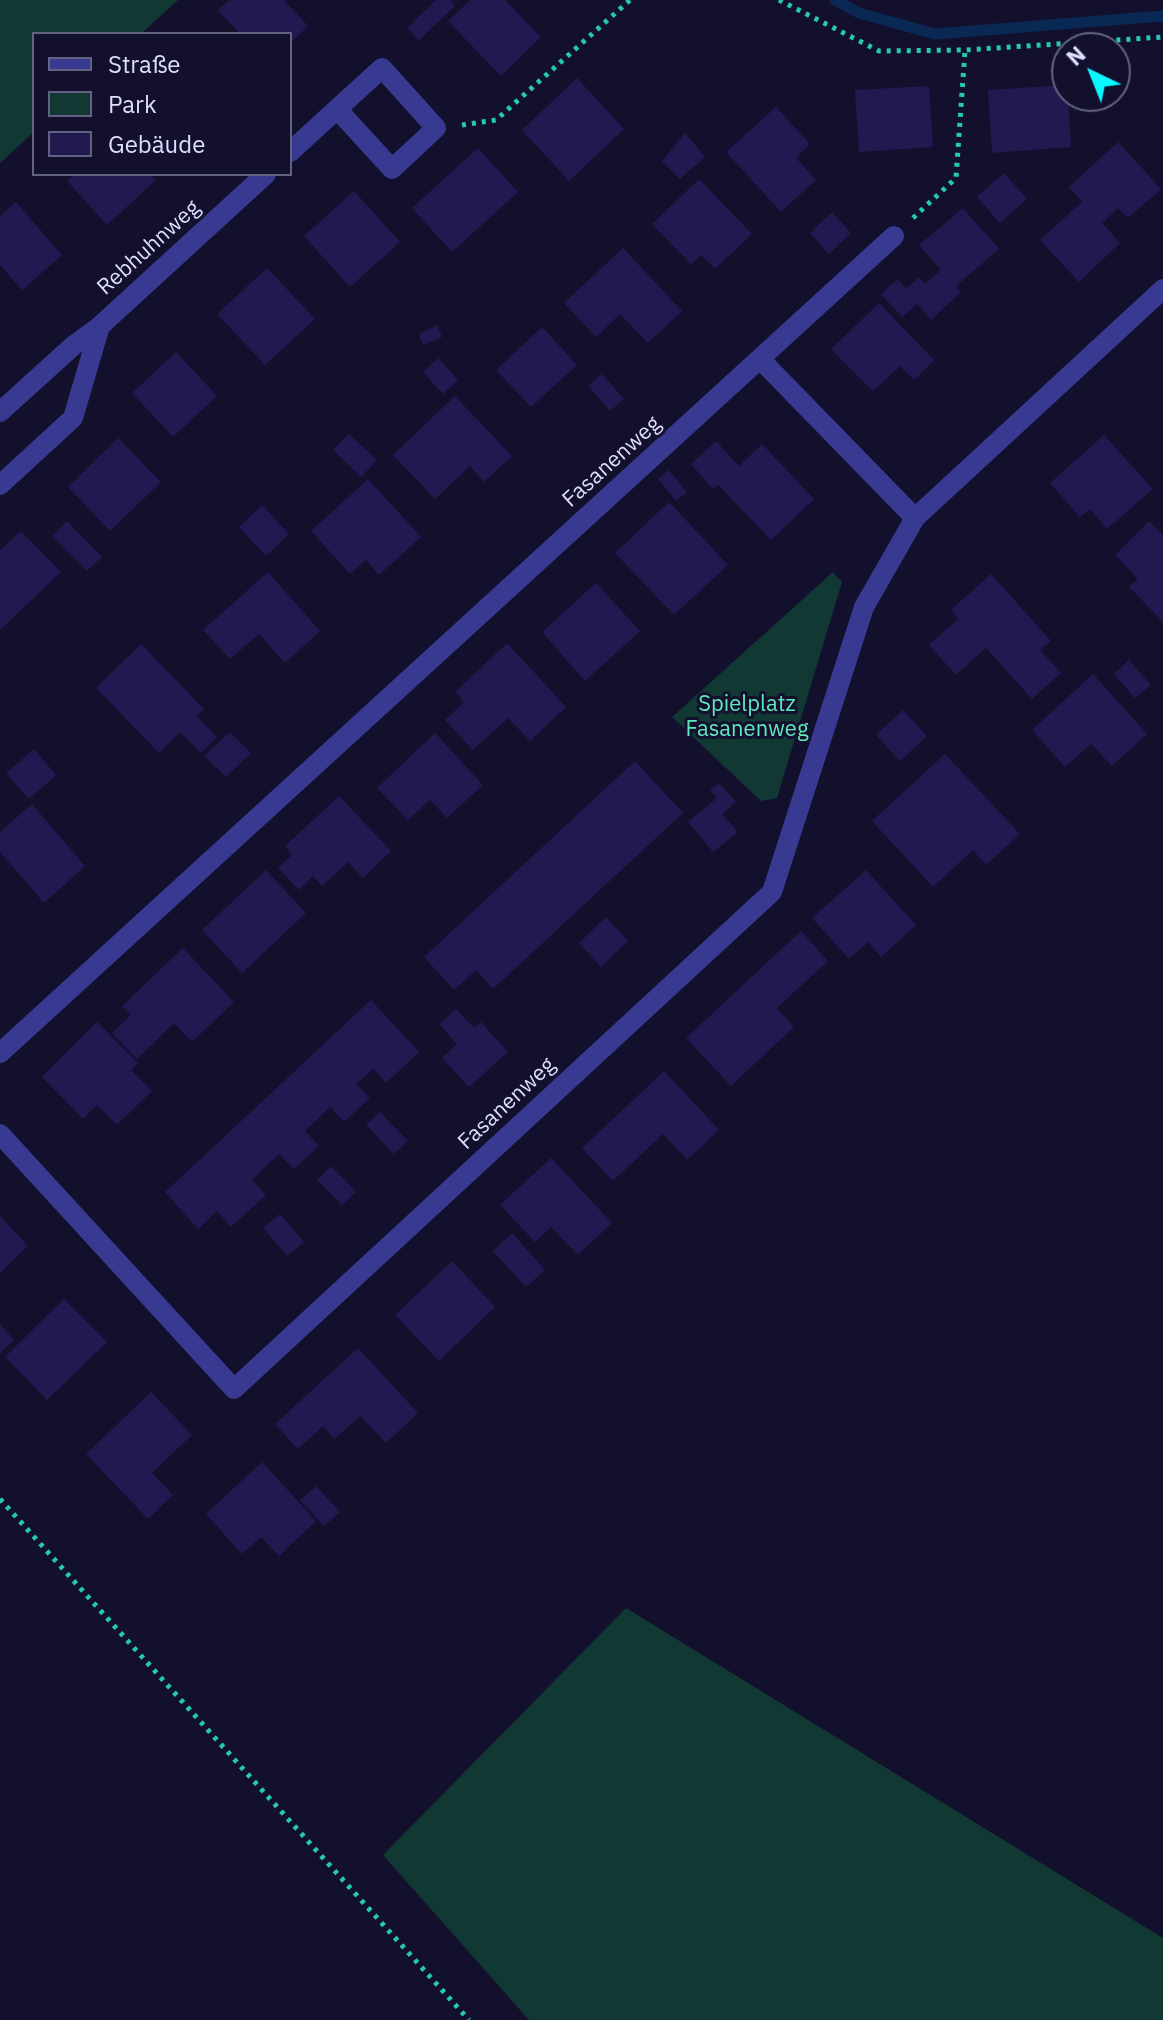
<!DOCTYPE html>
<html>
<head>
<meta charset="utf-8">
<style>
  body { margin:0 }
  #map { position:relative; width:1163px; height:2020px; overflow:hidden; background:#13102e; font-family:"IBM Plex Sans",sans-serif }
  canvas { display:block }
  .legend { position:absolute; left:32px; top:32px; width:260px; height:144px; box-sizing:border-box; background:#13102e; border:2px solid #646282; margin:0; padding:10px 14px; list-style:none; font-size:24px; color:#dedcff }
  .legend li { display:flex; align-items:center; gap:16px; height:40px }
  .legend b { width:40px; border:2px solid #646282 }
  .north { position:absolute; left:1051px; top:32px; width:80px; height:80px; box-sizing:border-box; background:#13102e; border:2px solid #646282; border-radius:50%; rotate:317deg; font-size:22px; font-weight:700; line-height:32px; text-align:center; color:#dedcff }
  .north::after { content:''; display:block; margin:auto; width:28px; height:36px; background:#08f8ff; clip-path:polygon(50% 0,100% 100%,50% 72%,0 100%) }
</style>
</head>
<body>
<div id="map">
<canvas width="1163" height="2020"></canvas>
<ul class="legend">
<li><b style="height:10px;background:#373a90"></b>Straße</li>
<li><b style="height:22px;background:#123834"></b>Park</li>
<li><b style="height:22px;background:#211a50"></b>Gebäude</li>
</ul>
<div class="north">N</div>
</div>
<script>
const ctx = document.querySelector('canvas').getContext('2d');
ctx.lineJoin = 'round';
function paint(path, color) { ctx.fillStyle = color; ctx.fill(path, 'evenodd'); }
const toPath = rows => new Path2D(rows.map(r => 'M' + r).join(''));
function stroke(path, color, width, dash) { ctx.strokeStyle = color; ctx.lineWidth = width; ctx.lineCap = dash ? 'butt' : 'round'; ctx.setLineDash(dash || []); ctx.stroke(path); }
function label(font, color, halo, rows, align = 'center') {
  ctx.font = font + ' "IBM Plex Sans",sans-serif'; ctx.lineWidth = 6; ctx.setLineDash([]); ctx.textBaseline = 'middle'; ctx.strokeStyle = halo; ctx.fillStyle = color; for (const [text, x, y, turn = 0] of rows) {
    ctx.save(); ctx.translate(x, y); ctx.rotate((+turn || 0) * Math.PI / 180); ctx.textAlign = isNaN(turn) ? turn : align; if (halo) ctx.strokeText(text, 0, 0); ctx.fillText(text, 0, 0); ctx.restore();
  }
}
const green = toPath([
  [0,0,178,0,141,34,34,34,34,132,0,163],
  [833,572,842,582,777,798,761,801,672,717],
  [626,1608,1163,1938,1163,2020,529,2020,383,1855]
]);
const stream = toPath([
  [835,0,859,13,935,34,1163,16]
]);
const building = toPath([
  [229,0,284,0,308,26,290,43,290,34,240,34,218,10],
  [436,0,450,0,455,6,419,40,407,28],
  [470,0,505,0,541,37,501,76,448,21],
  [577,78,624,129,569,181,522,130],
  [1067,85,1071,147,992,153,988,90],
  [929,86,933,147,859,152,855,90],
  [776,107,810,144,796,158,816,180,781,212,726,152],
  [685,133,705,157,680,179,662,161],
  [1118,142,1161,189,1128,218,1118,208,1102,223,1120,243,1079,282,1040,240,1082,202,1069,187],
  [478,148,518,192,452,252,412,208],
  [1004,173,1027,199,1000,223,977,197],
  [75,174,150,174,156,180,107,225,67,181],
  [699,179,752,234,715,269,701,255,691,264,652,224],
  [354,191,400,242,350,287,304,236],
  [16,202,62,255,22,290,0,265,0,216],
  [963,208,999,249,956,286,961,292,931,320,917,304,902,317,881,294,898,279,906,289,919,277,925,284,941,270,919,245],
  [832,212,851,233,829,254,810,233],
  [623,248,682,311,648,343,620,314,596,337,564,303],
  [267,268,315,319,265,365,217,314],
  [879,303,934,360,914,380,900,366,873,391,831,349],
  [437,325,442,337,423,345,419,334],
  [542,327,577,365,531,407,496,370],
  [176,352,217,396,173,437,132,393],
  [438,358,458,380,443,394,423,372],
  [602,374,624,399,610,411,588,386],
  [455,396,512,456,484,482,470,466,435,499,393,455],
  [349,434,377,460,361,477,333,450],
  [1104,435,1153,489,1107,529,1090,509,1080,517,1050,483],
  [118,438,161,482,110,531,68,487],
  [716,441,739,466,762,444,814,499,771,540,718,485,713,489,691,464],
  [669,470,687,492,676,501,658,479],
  [368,479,421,537,379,575,366,560,350,574,311,531],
  [669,502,728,565,674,615,615,553],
  [262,505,289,534,266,556,239,527],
  [67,521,102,557,87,571,52,536],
  [1149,521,1163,535,1163,622,1129,587,1138,579,1115,555],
  [21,531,61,572,0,630,0,550],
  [268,572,320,631,285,663,259,634,230,659,203,630],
  [991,574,1051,641,1040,650,1061,673,1032,699,986,648,956,675,929,645,958,619,951,610],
  [596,583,640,631,585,681,542,632],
  [507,643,566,707,530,741,508,718,473,750,445,720,464,702,455,692],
  [141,644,204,709,197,716,217,737,201,753,180,732,159,753,96,688],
  [1129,660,1151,685,1135,698,1114,674],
  [1093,674,1147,734,1112,766,1091,744,1065,767,1032,730],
  [903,710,927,736,900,761,876,735],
  [230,732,251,753,226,777,204,756],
  [435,733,483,785,447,818,430,800,408,820,377,788],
  [34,749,56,775,29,799,6,773],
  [945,754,1020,834,986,865,973,850,933,887,872,821],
  [635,761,683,813,493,989,476,970,454,990,424,957],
  [719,783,736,802,722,814,738,832,713,852,688,822,717,798,710,790],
  [339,796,391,851,363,878,348,862,322,886,313,876,299,890,278,868,292,855,285,846],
  [32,804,85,866,44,903,0,852,0,832],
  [266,870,306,913,242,973,202,930],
  [866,870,916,925,881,957,868,942,849,959,812,918],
  [606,917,628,941,601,967,579,943],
  [801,931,828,961,777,1008,794,1027,731,1086,686,1038],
  [183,948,234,1002,192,1042,174,1023,137,1059,112,1033,131,1015,122,1006],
  [371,1000,419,1052,386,1083,373,1069,356,1084,370,1098,344,1122,330,1107,305,1131,319,1146,294,1169,279,1154,252,1180,266,1195,231,1227,217,1211,198,1229,165,1192],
  [456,1009,474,1028,481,1022,508,1052,469,1087,442,1058,457,1044,439,1024],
  [97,1022,138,1063,131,1070,152,1091,117,1125,97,1105,83,1119,42,1077],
  [664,1071,719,1130,687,1160,663,1134,613,1181,582,1148],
  [380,1112,408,1141,394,1154,366,1125],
  [551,1158,612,1223,578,1255,551,1227,535,1242,500,1205],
  [331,1166,356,1192,342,1205,317,1180],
  [280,1214,304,1242,287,1256,263,1228],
  [0,1216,28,1246,0,1273],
  [512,1233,545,1270,526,1287,493,1251],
  [452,1261,495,1307,439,1361,395,1315],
  [64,1299,107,1342,47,1400,5,1357],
  [0,1324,14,1340,0,1353],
  [358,1348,418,1413,386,1443,360,1416,334,1439,323,1426,298,1449,275,1424],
  [151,1392,192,1435,152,1473,173,1495,148,1519,86,1454],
  [262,1462,316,1521,279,1556,261,1537,242,1554,206,1514],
  [316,1486,340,1512,324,1526,300,1500]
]);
const path = toPath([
  [779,0,879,51,965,50,1163,37],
  [462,125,496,120,630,0],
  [913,218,956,178,965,50],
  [0,1499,469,2020]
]);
const minor = toPath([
  [290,152,337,109,382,68,436,128,392,169,337,109],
  [760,359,915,518],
  [0,412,74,345,100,326,266,174],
  [0,485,73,418,100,326],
  [0,1053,894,236],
  [0,1134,234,1389,772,892,864,607,915,518,1163,289]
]);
const streetNames = [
  ["Rebhuhnweg",149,248,-42],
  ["Fasanenweg",612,462,-42],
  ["Fasanenweg",507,1104,-43]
];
const parkNames = [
  ["Spielplatz",747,705],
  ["Fasanenweg",747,730]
];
paint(green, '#123834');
stroke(stream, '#092954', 11);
paint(building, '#211a50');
stroke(path, '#27c8b3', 5, [4, 6]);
stroke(minor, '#373a90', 20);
label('22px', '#dedcff', '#13102e', streetNames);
label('22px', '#5eeabd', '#13102e', parkNames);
</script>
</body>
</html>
